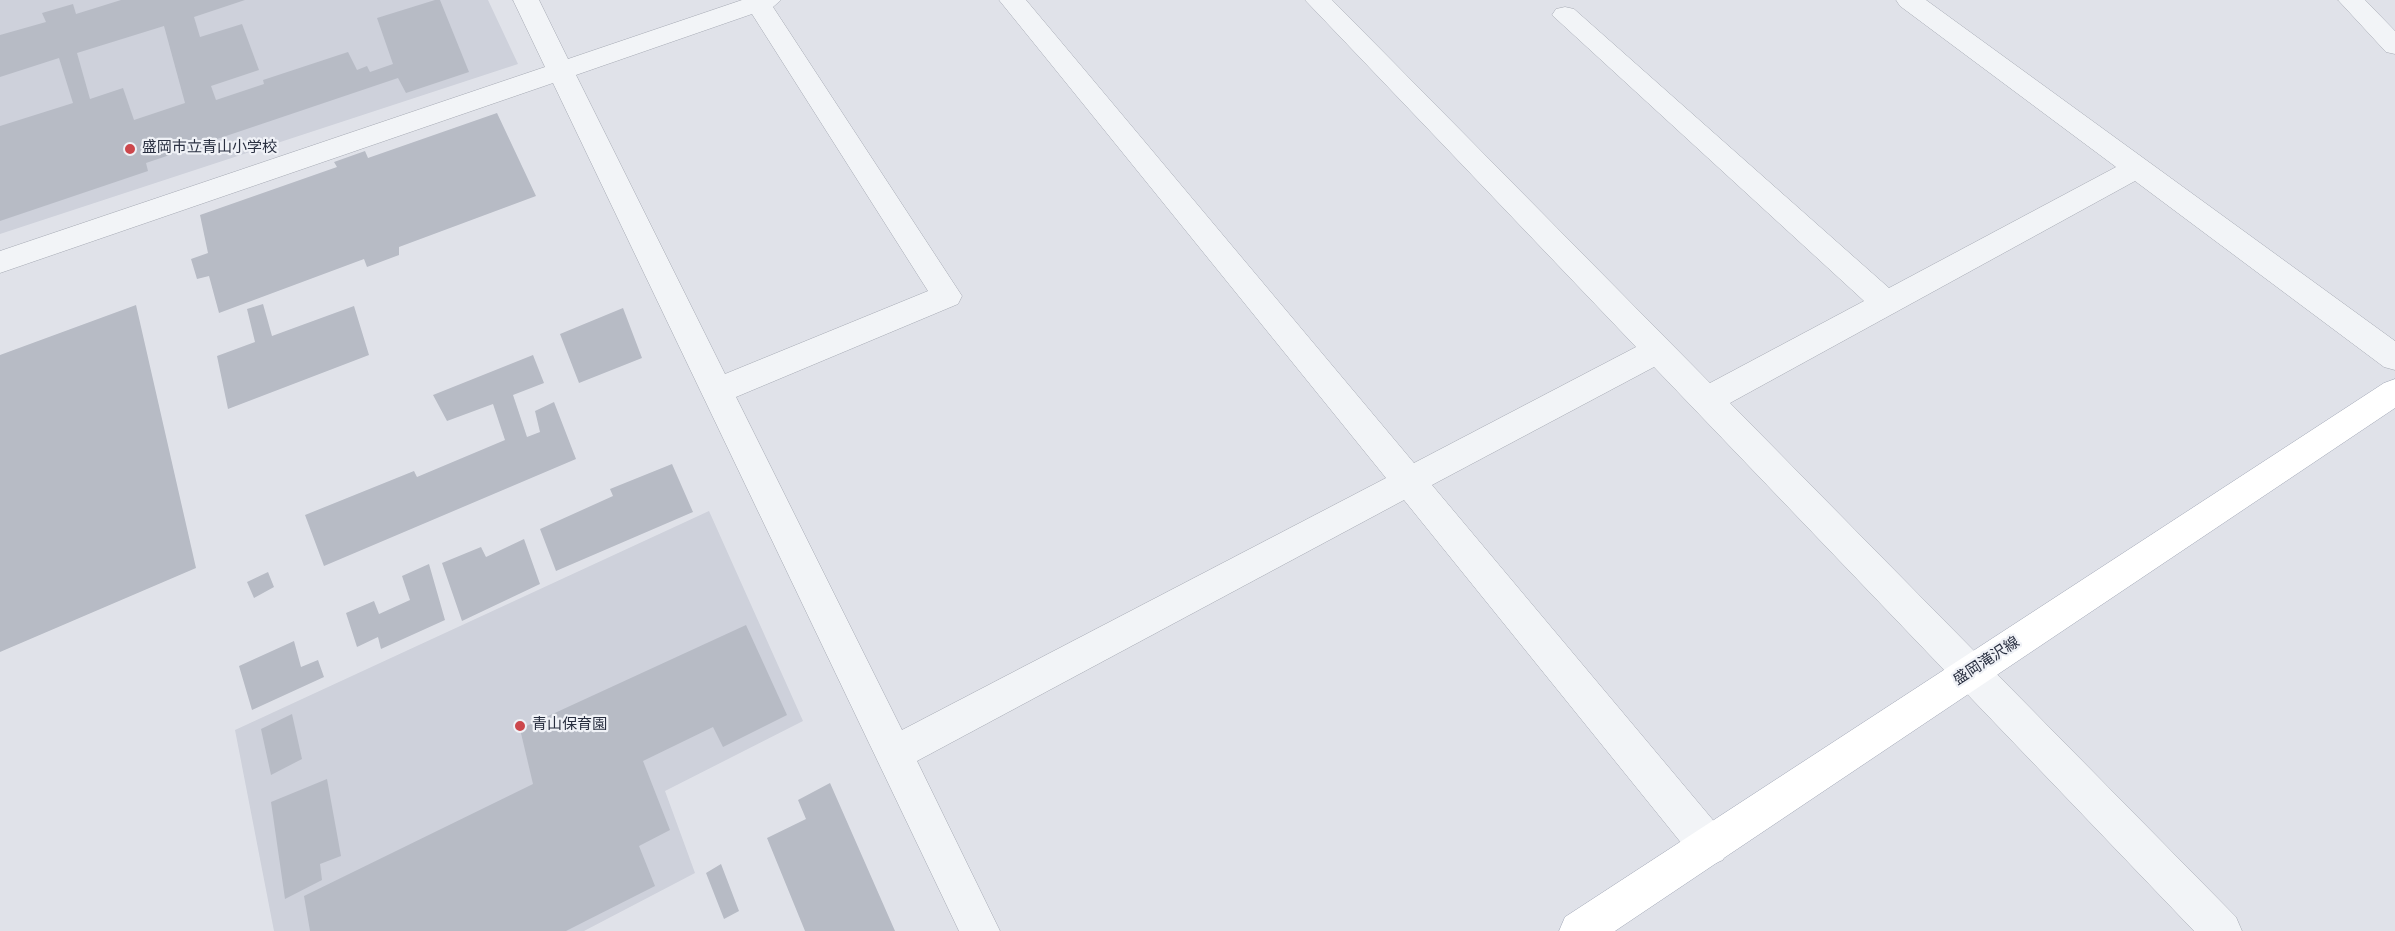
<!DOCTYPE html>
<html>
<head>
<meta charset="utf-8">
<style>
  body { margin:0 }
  canvas { display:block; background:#e0e2e9 }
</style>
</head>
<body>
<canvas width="2395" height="931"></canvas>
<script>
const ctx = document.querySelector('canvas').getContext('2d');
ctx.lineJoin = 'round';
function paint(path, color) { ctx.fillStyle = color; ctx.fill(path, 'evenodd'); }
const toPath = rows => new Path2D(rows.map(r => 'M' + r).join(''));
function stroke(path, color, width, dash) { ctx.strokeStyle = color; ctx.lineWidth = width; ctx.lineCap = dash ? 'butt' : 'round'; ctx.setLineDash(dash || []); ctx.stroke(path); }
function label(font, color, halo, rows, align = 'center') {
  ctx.font = font + ' "Source Sans 3","Noto Sans JP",sans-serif'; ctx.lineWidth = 4.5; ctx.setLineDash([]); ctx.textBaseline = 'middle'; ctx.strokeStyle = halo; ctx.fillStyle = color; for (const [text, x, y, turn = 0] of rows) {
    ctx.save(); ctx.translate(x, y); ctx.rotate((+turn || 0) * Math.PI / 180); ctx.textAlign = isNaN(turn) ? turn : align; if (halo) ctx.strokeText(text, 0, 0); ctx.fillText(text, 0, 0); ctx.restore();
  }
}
const built = toPath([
  [0,0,488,0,518,64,0,234],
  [709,511,803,721,665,791,695,873,584,931,274,931,235,730]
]);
const building = toPath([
  [121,0,245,0,194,17,200,37,242,24,259,70,211,86,216,100,264,84,263,80,348,52,357,70,367,66,370,72,393,64,377,18,435,0,440,0,469,72,406,93,398,78,146,163,148,171,0,221,0,126,73,103,59,58,0,77,0,35,46,22,42,13,73,4,76,14],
  [164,26,185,103,134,120,123,88,90,99,77,53],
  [497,113,536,196,399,247,399,255,367,267,364,259,219,313,209,276,197,279,191,259,208,253,200,215,337,167,334,162,365,151,368,158],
  [263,304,272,336,354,306,369,355,228,409,217,356,255,342,247,309],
  [136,305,196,568,0,652,0,355],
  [623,308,642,358,579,383,560,334],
  [533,355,544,383,513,395,527,437,540,432,535,411,554,402,576,459,324,566,305,515,414,471,417,477,505,440,493,404,447,421,433,395],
  [672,464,693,512,556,571,540,529,613,496,610,489],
  [524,539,540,584,462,621,442,563,481,547,486,557],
  [429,564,445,620,381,649,378,637,357,647,346,613,374,601,379,614,410,600,402,576],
  [268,572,274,587,254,598,247,582],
  [746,625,787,715,723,747,713,727,643,761,670,830,639,846,655,886,566,931,310,931,304,896,533,784,520,729],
  [294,641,301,667,318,660,324,677,252,710,239,666],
  [292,714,302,759,271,775,261,729],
  [327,779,341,856,320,864,322,880,285,899,271,802],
  [830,783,895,931,805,931,767,838,806,819,798,800],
  [721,864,739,911,724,919,706,873]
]);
const minor = toPath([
  [513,0,539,0,568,59,742,0,781,0,773,7,962,296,958,304,736,397,902,730,1386,478,999,0,1026,0,1414,463,1636,347,1305,0,1332,0,1710,383,1864,301,1552,15,1556,9,1565,7,1574,9,1889,288,2116,167,1900,6,1896,0,1926,0,2395,341,2395,370,2384,367,2135,181,1730,403,2236,917,2242,931,2194,931,1654,367,1432,485,1723,832,1729,846,1723,860,1709,866,1695,860,1404,500,917,761,1000,931,959,931,553,83,0,273,0,251,545,67,513,0],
  [752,14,928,291,725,374,576,75,752,14],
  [2338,0,2365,0,2395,31,2395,54,2386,52,2338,0]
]);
const major = toPath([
  [2395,379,2395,408,1615,931,1559,931,1565,917,2384,383,2395,379]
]);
const markers = [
  [130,149,6,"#cc474c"],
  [520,726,6,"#cc474c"]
];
const poiNames = [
  ["盛岡市立青山小学校",142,149],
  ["青山保育園",532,726]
];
const streetNames = [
  ["盛岡滝沢線",1987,662,-33]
];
paint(built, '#ced1db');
paint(building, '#b7bbc5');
stroke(minor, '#a5a9b3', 1);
stroke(major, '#9fa5b4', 1);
paint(minor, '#f2f4f7');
paint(major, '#fff');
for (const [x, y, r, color] of markers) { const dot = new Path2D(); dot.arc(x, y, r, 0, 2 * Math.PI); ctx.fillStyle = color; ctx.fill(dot); stroke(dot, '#eff1f6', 2); }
label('15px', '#292f40', '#eff1f6', poiNames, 'left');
label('15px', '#292f40', '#eff1f6', streetNames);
</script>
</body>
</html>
